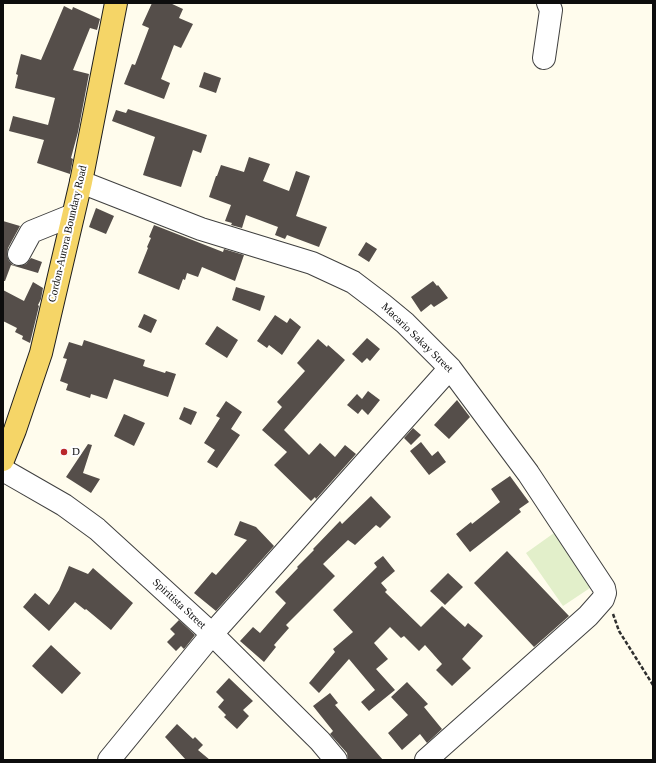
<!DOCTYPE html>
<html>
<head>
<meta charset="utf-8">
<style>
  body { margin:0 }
  #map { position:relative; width:656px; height:763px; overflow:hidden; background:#fffced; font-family:Georgia,serif }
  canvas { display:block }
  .frame { position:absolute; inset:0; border:4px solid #0d0d0d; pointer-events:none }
</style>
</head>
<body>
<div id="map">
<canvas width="656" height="763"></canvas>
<div class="frame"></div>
</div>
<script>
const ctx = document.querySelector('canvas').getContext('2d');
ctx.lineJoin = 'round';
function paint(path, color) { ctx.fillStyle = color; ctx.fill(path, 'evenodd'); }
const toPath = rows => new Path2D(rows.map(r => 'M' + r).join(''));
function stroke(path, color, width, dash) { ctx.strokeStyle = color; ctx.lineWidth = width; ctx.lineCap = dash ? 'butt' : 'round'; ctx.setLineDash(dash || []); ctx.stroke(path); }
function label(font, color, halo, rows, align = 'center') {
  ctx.font = font + ' Georgia,serif'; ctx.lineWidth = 4; ctx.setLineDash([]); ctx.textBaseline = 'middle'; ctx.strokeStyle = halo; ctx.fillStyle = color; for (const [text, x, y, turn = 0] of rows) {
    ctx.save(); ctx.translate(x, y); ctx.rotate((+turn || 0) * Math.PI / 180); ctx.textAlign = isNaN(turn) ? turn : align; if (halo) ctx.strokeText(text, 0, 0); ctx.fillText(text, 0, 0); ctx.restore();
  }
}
const pitch = toPath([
  [554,533,590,588,563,606,526,553]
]);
const building = toPath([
  [152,3,170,3,183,9,179,18,193,24,181,48,174,45,161,79,170,83,164,99,124,84,132,64,135,65,149,28,142,25],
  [64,6,72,10,73,7,100,19,97,30,90,28,73,70,89,74,78,132,71,158,73,159,70,174,37,163,44,140,9,131,13,116,48,125,55,98,15,88,18,75,16,74,21,54,41,60],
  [204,72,221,78,216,93,199,87],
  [128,109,207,135,201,153,193,150,181,187,143,175,155,137,112,121,116,110,126,113],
  [249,157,270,164,263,181,289,191,296,171,310,176,296,216,327,227,319,247,287,235,285,239,275,235,278,227,246,215,242,228,231,225,232,223,225,221,231,205,209,197,216,176,217,176,221,165,244,172],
  [96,208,114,216,106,234,89,227],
  [3,221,20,226,8,248,7,255,9,261,13,265,19,266,26,264,31,258,42,262,38,273,11,265,5,281,3,281],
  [154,225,223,252,224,249,244,255,235,281,202,267,198,277,187,273,185,280,183,279,179,290,138,273,148,248,147,247,151,238,149,237],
  [366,242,377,249,369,262,358,255],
  [433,281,437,286,438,285,448,298,434,307,431,304,421,312,411,297],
  [33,282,43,288,41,299,38,305,39,306,30,343,22,339,23,336,15,332,17,328,3,321,3,290,24,301],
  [236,287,265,296,260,311,232,300],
  [144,314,157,320,151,333,138,327],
  [275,315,287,323,290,318,301,327,282,355,269,345,267,348,257,341],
  [217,326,238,340,227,358,205,344],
  [367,338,380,349,370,361,367,358,362,363,352,354],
  [318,339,327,347,328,345,345,360,284,430,309,455,320,443,335,457,345,445,356,454,316,499,315,497,311,501,274,465,287,452,262,430,282,407,277,402,305,371,297,363],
  [84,340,145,360,143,366,165,373,166,371,176,374,168,397,114,379,107,399,91,394,90,398,66,390,68,384,60,381,67,359,63,358,69,342,82,346],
  [368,391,380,400,368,415,362,409,358,414,347,405,357,394,362,399],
  [457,400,470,417,449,439,434,425],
  [226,401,242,412,231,429,240,435,217,468,207,462,215,450,204,443,220,418,216,416],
  [184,407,197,412,191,425,179,419],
  [124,414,145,423,134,446,114,436],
  [413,428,421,435,411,445,404,438],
  [421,442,432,456,438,451,446,462,429,475,410,451],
  [88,444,92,445,83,473,100,479,91,493,66,477],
  [510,476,529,502,519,509,521,512,470,552,456,534,471,522,472,524,500,502,491,489],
  [371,496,391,517,380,528,376,525,355,545,348,540,323,564,335,576,286,625,289,628,274,645,276,647,264,662,240,641,253,627,260,633,286,603,275,592,298,568,297,567,314,550,313,549,340,521,342,524],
  [240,521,256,527,274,546,216,611,194,593,212,572,216,575,247,540,234,535],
  [507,551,569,616,534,647,474,583],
  [383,556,395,571,381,583,387,590,385,592,421,627,442,606,465,627,468,623,483,636,462,659,471,668,452,686,436,670,442,664,425,645,419,651,404,636,401,638,390,627,374,643,388,659,376,669,395,690,369,711,361,702,375,690,349,659,319,693,309,683,335,652,333,649,353,632,333,610,377,567,374,563],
  [69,566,88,574,93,568,133,603,111,630,86,609,85,610,75,602,49,631,23,607,35,593,49,605,59,590],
  [448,573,463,587,445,605,430,591],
  [179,620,195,635,184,649,181,646,176,651,167,642,175,634,170,629],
  [51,645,81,673,62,694,32,666],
  [229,678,253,701,243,710,249,716,237,729,224,717,226,715,218,707,224,700,216,692],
  [407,682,428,704,424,707,442,729,427,743,420,734,402,750,388,733,408,715,391,697],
  [330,693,338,703,335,705,383,760,348,760,347,753,330,734,333,731,313,706],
  [177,724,193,739,195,737,203,745,198,750,210,760,186,760,165,737]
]);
const path = toPath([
  [613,614,619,631,653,685]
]);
const minor = toPath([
  [544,58,551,10,548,3],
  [81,182,201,229,312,263,353,282,382,304,405,323,450,368,528,473,604,588,605,593,603,599,588,616,426,760],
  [19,254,31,232,73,215],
  [3,470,64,505,97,529,212,634,320,741,336,760],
  [109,760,212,634,450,368]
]);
const major = toPath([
  [3,460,15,430,41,353,81,182,116,3]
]);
const markers = [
  [64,452,4,"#ba282c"]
];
const streetNames = [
  ["Cordon-Aurora Boundary Road",68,234,-77],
  ["Macario Sakay Street",417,338,44],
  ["Spiritista Street",179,604,43]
];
const poiNames = [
  ["D",72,452]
];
paint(pitch, '#e2efca');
paint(building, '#554e4a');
stroke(minor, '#404040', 24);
stroke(major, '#1e1e1e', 24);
stroke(path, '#2f2f2f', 2.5, [4, 2]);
stroke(minor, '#fff', 22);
stroke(major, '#f5d567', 22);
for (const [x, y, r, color] of markers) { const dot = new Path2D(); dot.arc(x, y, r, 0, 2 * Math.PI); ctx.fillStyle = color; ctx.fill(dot); stroke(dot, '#fff', 1.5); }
label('11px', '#0d0d0d', '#fff', streetNames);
label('11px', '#0d0d0d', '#fff', poiNames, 'left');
</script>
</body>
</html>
